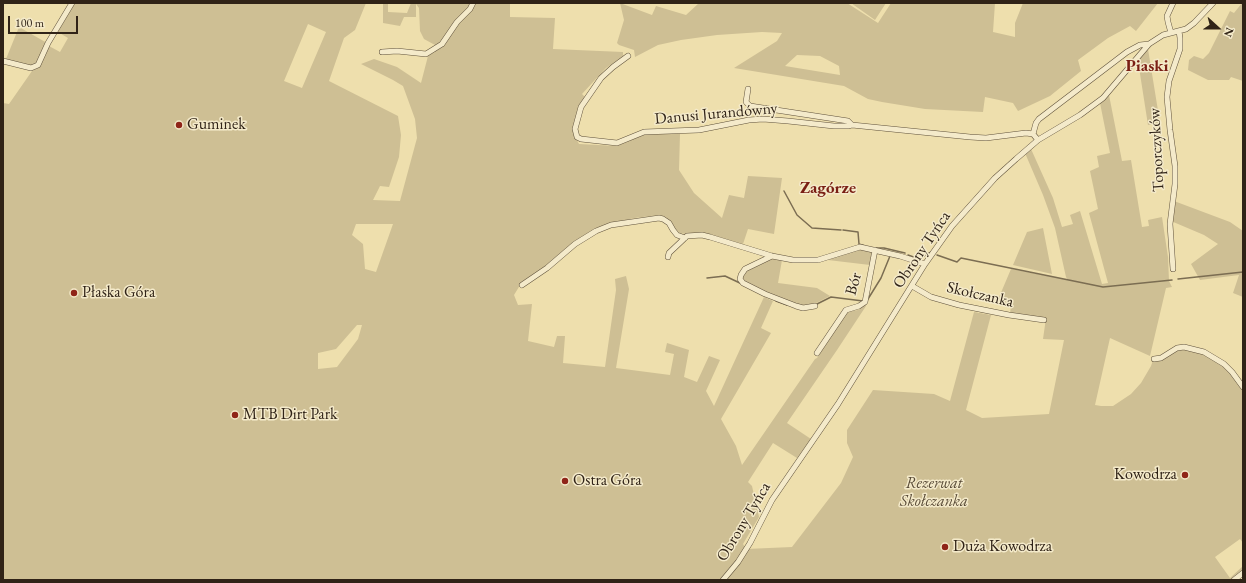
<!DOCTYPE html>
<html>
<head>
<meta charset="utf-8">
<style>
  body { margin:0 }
  #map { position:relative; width:1246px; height:583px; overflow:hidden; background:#eedfad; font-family:"EB Garamond",serif }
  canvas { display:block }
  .frame { position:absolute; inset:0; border:4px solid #302317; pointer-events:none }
  .north { position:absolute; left:1198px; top:8px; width:40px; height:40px; -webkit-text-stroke:3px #f4eaca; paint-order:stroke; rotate:111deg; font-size:11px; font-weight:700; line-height:16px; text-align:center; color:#302317 }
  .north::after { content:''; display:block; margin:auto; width:14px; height:18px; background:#302317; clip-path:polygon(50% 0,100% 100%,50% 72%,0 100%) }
  .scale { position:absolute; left:8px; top:16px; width:70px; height:18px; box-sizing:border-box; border:2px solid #302317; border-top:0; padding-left:5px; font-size:12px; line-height:14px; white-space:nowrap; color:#302317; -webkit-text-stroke:3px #f4eaca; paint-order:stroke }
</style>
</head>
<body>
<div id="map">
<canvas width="1246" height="583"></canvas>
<div class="frame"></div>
<div class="north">N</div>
<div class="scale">100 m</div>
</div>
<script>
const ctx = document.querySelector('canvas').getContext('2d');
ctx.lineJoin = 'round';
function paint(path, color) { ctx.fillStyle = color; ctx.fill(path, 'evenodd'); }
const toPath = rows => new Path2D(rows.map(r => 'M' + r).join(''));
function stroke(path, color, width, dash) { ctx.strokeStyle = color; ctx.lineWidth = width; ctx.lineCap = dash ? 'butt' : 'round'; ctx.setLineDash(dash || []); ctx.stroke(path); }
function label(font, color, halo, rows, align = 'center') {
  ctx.font = font + ' "EB Garamond",serif'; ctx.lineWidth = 3; ctx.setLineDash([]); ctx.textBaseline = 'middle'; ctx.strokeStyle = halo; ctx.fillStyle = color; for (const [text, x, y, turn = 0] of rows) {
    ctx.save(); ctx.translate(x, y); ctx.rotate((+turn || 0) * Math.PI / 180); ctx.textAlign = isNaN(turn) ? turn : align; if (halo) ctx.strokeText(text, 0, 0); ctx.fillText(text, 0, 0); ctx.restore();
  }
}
const green = toPath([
  [75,3,366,3,355,30,344,38,329,81,398,116,401,135,399,157,389,187,380,186,373,200,400,201,417,138,415,119,403,86,393,80,361,64,374,59,397,67,421,83,428,56,435,52,435,45,424,39,420,31,419,8,416,4,416,17,404,17,400,26,383,23,383,3,388,3,388,12,407,13,411,3,471,3,469,9,474,7,476,3,510,3,510,17,555,18,553,49,623,52,623,56,606,68,582,94,585,97,578,111,573,133,579,144,617,146,630,141,644,132,680,134,679,170,694,193,722,218,729,195,744,198,748,176,782,178,774,234,748,229,743,244,709,234,697,233,686,234,680,233,673,227,666,217,659,215,634,218,595,228,572,243,547,265,522,282,514,295,518,305,532,304,528,341,554,347,557,336,565,336,563,363,605,367,616,290,615,279,626,276,629,289,616,368,670,375,674,354,665,352,667,343,689,350,684,377,697,382,709,356,720,360,706,391,714,406,764,297,773,301,761,328,771,333,721,419,736,446,742,465,815,359,817,358,847,312,858,310,865,304,866,306,837,350,787,423,811,439,797,458,773,443,748,482,752,486,759,517,743,544,746,549,792,547,841,483,853,457,847,443,847,430,873,390,934,394,950,401,974,312,991,315,966,410,982,418,1049,414,1064,340,1043,339,1046,318,1010,314,1011,305,997,302,1011,269,1068,280,1066,277,1055,228,1043,195,1025,153,1031,149,1053,198,1062,227,1073,224,1070,215,1080,211,1102,284,1108,283,1089,213,1098,209,1090,171,1099,167,1097,156,1110,153,1100,103,1109,95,1122,161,1131,160,1142,227,1149,226,1148,220,1162,217,1168,257,1169,281,1172,287,1166,288,1150,356,1110,338,1095,405,1101,406,1113,406,1131,394,1141,383,1151,366,1153,360,1176,350,1188,349,1204,353,1224,366,1243,387,1243,543,1240,539,1215,557,1230,578,1243,566,1243,571,1232,580,3,580,3,103,9,104,32,71,38,68,49,46,60,52,68,38,58,32],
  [308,24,326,32,302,88,284,81],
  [356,224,393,224,376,272,365,269,363,244,352,235],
  [357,325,362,325,358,339,337,367,318,369,318,353,336,349],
  [620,3,652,15,656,6,686,15,699,3,847,3,878,23,891,3,995,3,993,32,1015,37,1015,23,1023,3,1158,3,1136,31,1130,26,1108,38,1078,60,1081,71,1050,96,1018,111,1013,103,985,97,983,112,925,109,882,102,868,99,844,86,734,68,777,41,782,33,762,32,717,35,681,40,658,45,635,57,634,50,619,45,617,43,624,20],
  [797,55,820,56,839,66,840,75,785,66],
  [851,3,886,3,875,20],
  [1242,3,1243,81,1231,77,1229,80,1208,80,1188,70,1189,60,1194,56,1203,59,1209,53,1230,11,1234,13],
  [19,27,47,43,38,63,30,66,6,59],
  [1148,49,1160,123,1148,125,1138,61],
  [1174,201,1230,222,1243,231,1243,297,1233,293,1239,275,1200,280,1191,264,1218,244,1204,235,1171,221],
  [1043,228,1052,274,1013,265,1027,232],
  [862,249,872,251,873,256,870,265,828,260,850,251],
  [775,258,782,260,778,283,817,288,830,296,816,303,806,305,799,305,768,294,748,284,742,279,743,276,746,271,771,259]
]);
const stream = toPath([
  [784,191,797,215,812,228,841,230],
  [843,230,858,232,859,244,865,246],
  [875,248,884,248,905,253],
  [908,255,919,259,931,252],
  [937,255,957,262,961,258,1103,287,1172,280],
  [707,278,725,276,742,284],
  [1178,279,1243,272],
  [868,299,881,278,890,256],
  [776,301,787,305],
  [817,304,831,297,863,301]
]);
const minor = toPath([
  [1171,33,1168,22,1167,16,1173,3],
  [382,52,397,51,426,54,442,44,457,22,470,9,473,3],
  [628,56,613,67,601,78,581,107,575,129,577,137,581,139,617,143,644,132,699,130,749,120,763,119,788,121,834,126,849,126,852,125,970,137,986,138,1026,133,1033,134,1038,140],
  [3,61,31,68,38,65,48,43,72,3],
  [748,89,746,102,750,106,848,121,852,125],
  [1033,134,1036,123,1039,119,1127,52,1140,45,1149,44],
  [772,256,745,269,741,275,740,279,743,283,765,294,796,306,803,308,815,306],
  [668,257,669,253,687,236,702,235,710,237,772,256,793,260,818,260,860,247,900,256,925,264],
  [1173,269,1170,224,1175,184,1175,166,1170,130,1167,97,1169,81,1180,49,1180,38,1179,31],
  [522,285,547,268,575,244,596,231,611,225,659,218,663,219,669,223,673,230,677,235,685,238],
  [912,286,931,297,959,305,1009,315,1044,320],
  [817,353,846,310,859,306,865,302,875,250],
  [1154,359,1161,358,1177,348,1184,347,1204,352,1224,364,1232,372,1243,387],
  [723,580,738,562,750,543,772,500,838,404,925,264,952,226,995,178,1016,159,1038,140,1080,115,1103,98,1149,44,1163,35,1186,29,1194,23,1213,3],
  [1234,580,1243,573]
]);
const markers = [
  [179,125,4,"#8f2418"],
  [74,293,4,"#8f2418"],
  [235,415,4,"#8f2418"],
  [1185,475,4,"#8f2418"],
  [565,481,4,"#8f2418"],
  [945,547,4,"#8f2418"]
];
const streetNames = [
  ["Danusi Jurandówny",716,114,-5],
  ["Toporczyków",1157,150,-93],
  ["Obrony Tyńca",922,250,-56],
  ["Bór",854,284,-74],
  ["Skołczanka",980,295,13],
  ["Obrony Tyńca",744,522,-59]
];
const poiNames = [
  ["Guminek",187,125],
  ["Płaska Góra",82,293],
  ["MTB Dirt Park",243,415],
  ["Kowodrza",1177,475,"right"],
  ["Ostra Góra",573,481],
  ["Duża Kowodrza",953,547]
];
const parkNames = [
  ["Rezerwat",934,484],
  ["Skołczanka",934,502]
];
const neighbourhoodNames = [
  ["Piaski",1147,66],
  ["Zagórze",828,188]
];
paint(green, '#cebf94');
stroke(stream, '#7b6d52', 1.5);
stroke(minor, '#60523c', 6);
stroke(minor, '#f4eaca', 5);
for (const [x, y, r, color] of markers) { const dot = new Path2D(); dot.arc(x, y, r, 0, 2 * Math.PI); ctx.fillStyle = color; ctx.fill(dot); stroke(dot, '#f4eaca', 1.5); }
label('16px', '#302317', '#f4eaca', streetNames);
label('16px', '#302317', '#f4eaca', poiNames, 'left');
label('italic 16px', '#584a36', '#f4eaca', parkNames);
label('bold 17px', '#7a1f14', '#f4eaca', neighbourhoodNames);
</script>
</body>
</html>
